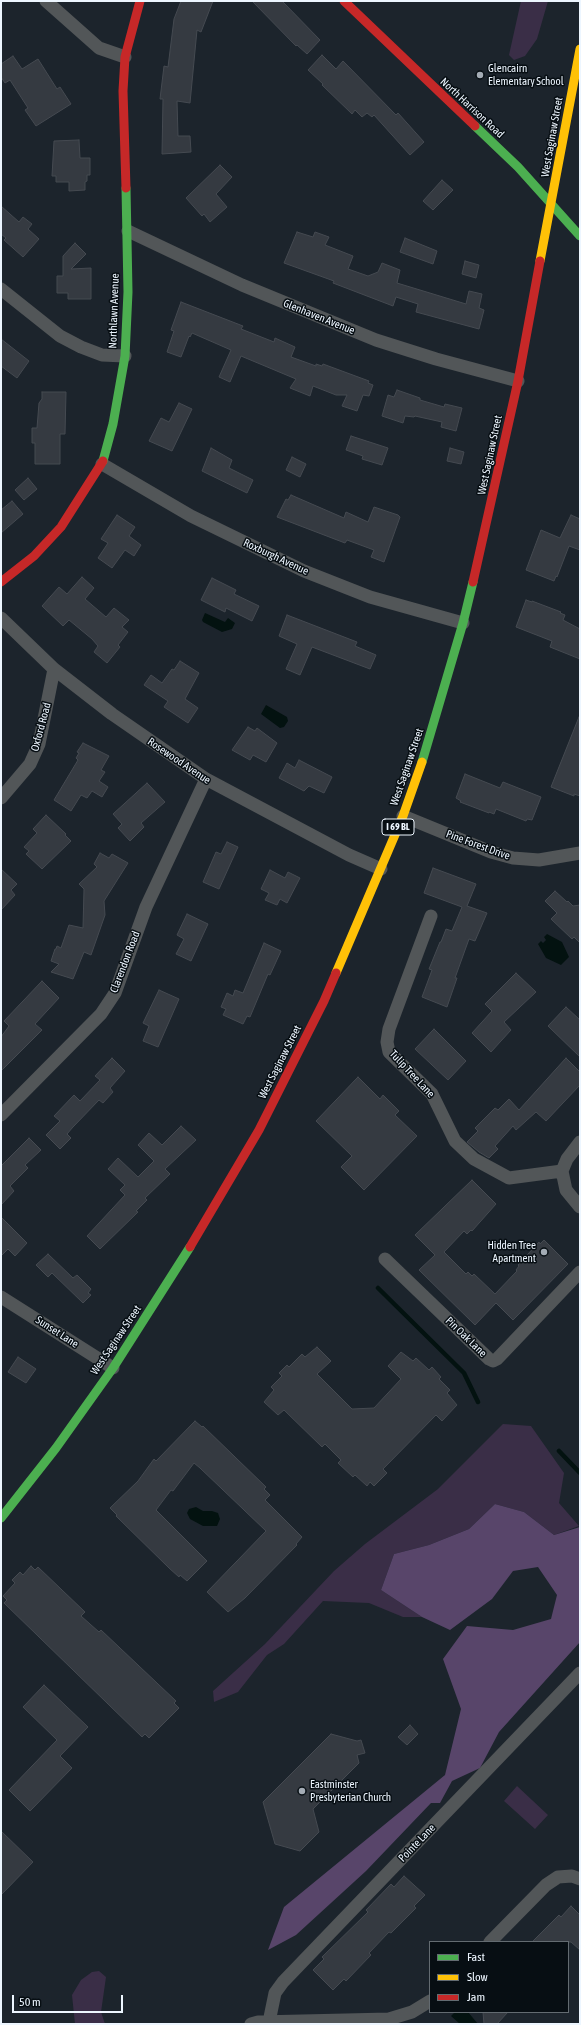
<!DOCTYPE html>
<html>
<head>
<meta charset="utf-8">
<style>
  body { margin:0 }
  #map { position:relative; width:581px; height:2025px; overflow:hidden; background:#1c242c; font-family:"Asap Condensed",sans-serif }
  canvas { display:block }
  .frame { position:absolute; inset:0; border:2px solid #edf6ff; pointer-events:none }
  .legend { position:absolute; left:429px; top:1941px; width:140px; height:72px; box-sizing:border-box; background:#070e13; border:1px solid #636b71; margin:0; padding:5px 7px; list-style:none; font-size:12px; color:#edf6ff }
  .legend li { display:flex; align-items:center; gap:8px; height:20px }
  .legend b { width:20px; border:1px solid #636b71 }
  .scale { position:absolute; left:12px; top:1995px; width:111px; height:18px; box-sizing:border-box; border:2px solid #edf6ff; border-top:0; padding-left:5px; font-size:12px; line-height:14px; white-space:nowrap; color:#edf6ff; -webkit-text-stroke:3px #070e13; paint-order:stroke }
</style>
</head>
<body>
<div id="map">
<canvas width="581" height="2025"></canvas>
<div class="frame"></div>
<ul class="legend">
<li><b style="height:5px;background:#4caf50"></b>Fast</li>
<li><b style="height:5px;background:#ffc107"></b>Slow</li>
<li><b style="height:5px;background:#c62828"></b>Jam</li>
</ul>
<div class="scale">50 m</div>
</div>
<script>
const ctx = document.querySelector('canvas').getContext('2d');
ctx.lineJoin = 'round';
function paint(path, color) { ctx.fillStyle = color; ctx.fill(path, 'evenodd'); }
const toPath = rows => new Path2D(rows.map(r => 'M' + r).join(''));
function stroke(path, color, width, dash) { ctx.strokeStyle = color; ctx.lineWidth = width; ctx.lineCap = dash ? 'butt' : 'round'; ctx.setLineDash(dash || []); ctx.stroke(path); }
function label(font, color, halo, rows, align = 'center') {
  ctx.font = font + ' "Asap Condensed",sans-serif'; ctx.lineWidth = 3; ctx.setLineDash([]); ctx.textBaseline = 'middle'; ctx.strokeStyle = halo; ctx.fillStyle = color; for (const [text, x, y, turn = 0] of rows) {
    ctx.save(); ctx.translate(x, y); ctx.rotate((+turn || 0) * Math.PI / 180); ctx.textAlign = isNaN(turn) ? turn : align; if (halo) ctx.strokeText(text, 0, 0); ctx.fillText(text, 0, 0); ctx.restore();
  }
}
const green = toPath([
  [521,1,548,1,537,39,525,56,514,60,509,55],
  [503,1424,531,1426,564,1473,559,1503,579,1526,554,1535,524,1512,495,1504,469,1529,429,1545,394,1554,381,1590,422,1617,403,1617,369,1603,323,1601,284,1644,267,1655,238,1692,214,1702,213,1691,265,1644,334,1571,365,1544,438,1489],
  [517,1786,548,1815,535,1829,504,1801],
  [99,1971,106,1977,101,2012,105,2024,75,2024,72,1995,81,1980,92,1972]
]);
const forest = toPath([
  [495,1504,524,1512,554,1535,580,1527,580,1642,499,1732,480,1768,452,1781,440,1803,431,1803,366,1871,296,1935,268,1950,284,1907,445,1775,461,1709,443,1659,467,1626,513,1630,551,1619,557,1595,538,1567,513,1571,492,1599,450,1630,422,1617,381,1590,394,1554,429,1545,469,1529]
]);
const water = toPath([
  [205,613,225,622,228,618,235,623,232,629,222,632,203,622,202,620],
  [266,705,287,717,288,721,284,727,280,728,261,714],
  [547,934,562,942,569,957,561,965,546,958,538,944,541,941,543,943,546,940,544,937],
  [196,1507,203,1511,212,1511,218,1513,220,1519,217,1526,203,1526,190,1519,187,1513,189,1509],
  [455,2012,468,2012,478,2024,460,2024,451,2016]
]);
const stream = toPath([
  [378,1288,464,1373,478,1402],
  [559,1451,580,1473]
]);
const building = toPath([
  [181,1,213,1,201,32,197,30,190,103,177,101,178,136,190,136,191,152,162,154,163,99,160,99,164,66,168,67,174,19,181,1],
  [252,1,282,1,320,40,307,54,297,45,296,46,252,1],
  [322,55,336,69,343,61,396,115,398,113,424,142,410,155,374,115,372,117,367,113,362,117,355,110,352,114,322,85,323,84,308,70,322,55],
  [13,56,22,69,38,59,57,89,60,87,71,104,36,126,25,110,28,108,10,80,5,83,1,77,1,64,13,56],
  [79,140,80,158,90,158,90,175,87,175,87,181,85,182,85,190,69,191,69,182,56,182,56,176,52,176,54,141,79,140],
  [220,165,232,177,216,194,227,207,210,222,204,214,202,216,186,198,220,165],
  [442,180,453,190,433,210,423,201,442,180],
  [1,206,19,222,23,217,32,224,28,229,39,239,23,257,4,240,6,238,1,234,1,206],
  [297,232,313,237,315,232,329,237,325,245,353,256,348,269,368,276,378,272,382,263,400,270,397,283,466,304,469,291,482,294,479,308,484,310,479,329,416,312,418,304,396,297,393,306,333,283,334,281,284,263,297,232],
  [405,238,437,251,433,264,400,252,405,238],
  [75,243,86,254,71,269,91,268,91,299,68,299,68,293,57,293,57,276,63,276,63,256,75,243],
  [465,261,479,265,476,278,462,274,465,261],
  [181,302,243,326,241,329,274,342,275,338,295,347,291,357,316,366,316,364,322,366,323,364,369,381,368,383,373,385,369,396,363,395,357,411,342,406,347,395,336,395,313,386,310,396,290,388,296,379,241,356,230,382,219,377,231,350,192,333,190,337,189,336,181,357,167,352,174,331,171,330,181,302],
  [1,339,29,361,17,378,1,366,1,339],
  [397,390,420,398,420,400,444,407,445,404,462,408,456,431,441,427,442,422,415,416,414,417,405,416,403,423,382,416,388,395,394,397,397,390],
  [42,392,66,392,65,434,60,434,60,464,35,464,35,443,32,443,32,428,37,428,39,403,42,399,42,392],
  [179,403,192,409,172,451,149,441,161,418,169,422,179,403],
  [351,436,388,448,382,465,362,459,363,456,346,450,351,436],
  [211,448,232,460,229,468,253,480,247,493,202,471,211,448],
  [450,448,464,452,461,464,447,461,450,448],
  [292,457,306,464,300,477,286,470,292,457],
  [28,478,37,489,24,500,15,490,28,478],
  [291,495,344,518,346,512,368,522,374,507,398,515,400,517,384,562,371,557,374,550,347,540,345,543,277,517,286,499,288,500,291,495],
  [12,501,23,514,1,533,1,510,12,501],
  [117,515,135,527,129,536,141,545,134,556,125,550,112,568,98,558,108,543,101,539,117,515],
  [571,515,580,519,580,550,569,546,557,577,556,576,554,581,526,570,541,530,560,538,571,515],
  [82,577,94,588,85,599,106,617,114,608,129,620,122,627,128,632,118,645,120,647,107,663,94,652,98,646,92,639,69,620,63,626,42,606,59,587,67,594,82,577],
  [212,578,236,590,234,594,259,606,252,621,226,608,225,612,201,600,212,578],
  [526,600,532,602,532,601,561,612,560,613,565,615,563,620,580,629,580,659,550,647,552,641,516,627,526,600],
  [287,615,357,642,355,646,376,655,370,669,312,647,300,675,286,669,297,644,279,636,287,615],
  [180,661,199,673,185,699,198,708,188,723,164,707,168,701,144,685,151,675,162,683,172,669,174,670,180,661],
  [579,717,580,796,574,794,574,796,551,787,579,717],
  [248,727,255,731,257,728,277,743,266,762,253,755,250,760,232,750,248,727],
  [83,743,109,756,101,770,105,772,99,781,108,787,102,797,92,791,87,798,81,795,71,811,54,800,78,760,76,758,79,753,77,752,83,743],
  [299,760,332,777,324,793,309,786,304,791,279,778,287,763,295,768,299,760],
  [465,774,500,788,503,782,541,797,532,820,527,819,526,821,496,809,494,814,489,812,489,813,460,802,461,801,456,798,465,774],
  [147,783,165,802,141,823,144,827,130,841,118,828,122,824,113,814,147,783],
  [46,815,66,834,65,835,71,841,42,869,26,854,29,851,24,847,37,833,33,829,46,815],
  [227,842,238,847,219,889,203,882,216,852,221,854,227,842],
  [100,853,109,858,112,854,128,863,104,901,105,915,91,955,84,952,73,979,51,972,59,964,51,961,55,949,56,949,57,946,61,948,69,925,83,928,84,889,79,884,97,867,94,864,100,853],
  [433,868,476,884,467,906,487,913,475,941,469,939,455,978,457,978,447,1007,422,997,432,970,429,969,440,942,441,942,446,929,452,931,462,907,424,893,433,868],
  [1,869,17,884,11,890,15,895,1,910,1,869],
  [270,870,285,878,288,872,300,878,287,903,280,899,277,905,265,900,269,893,261,889,270,870],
  [555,891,567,902,568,901,573,906,580,905,580,943,574,937,572,939,551,919,557,913,545,901,555,891],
  [187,914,208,924,191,961,176,954,184,939,177,935,187,914],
  [264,943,281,951,270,975,268,974,250,1017,247,1016,243,1024,223,1015,226,1009,221,1007,227,993,233,996,235,990,243,993,264,943],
  [516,973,536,992,504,1022,511,1030,491,1052,472,1033,492,1011,485,1004,516,973],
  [42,981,59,998,35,1024,42,1030,1,1071,1,1037,9,1026,4,1021,42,981],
  [159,990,179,999,158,1047,143,1041,149,1026,143,1023,159,990],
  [566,1007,580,1020,580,1057,548,1026,566,1007],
  [434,1029,466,1061,448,1080,415,1049,434,1029],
  [112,1058,125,1071,110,1088,113,1092,103,1103,99,1100,73,1127,67,1134,71,1138,60,1149,46,1135,60,1121,54,1116,74,1095,80,1101,100,1080,95,1076,112,1058],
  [566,1058,580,1072,580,1085,546,1121,536,1112,516,1130,513,1126,495,1146,498,1149,489,1158,479,1152,467,1142,478,1131,475,1128,495,1108,498,1110,509,1099,519,1110,566,1058],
  [358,1077,380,1099,383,1095,399,1111,395,1115,417,1136,364,1190,341,1167,352,1156,316,1121,358,1077],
  [181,1126,196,1140,165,1169,170,1174,145,1198,147,1200,136,1211,138,1212,100,1249,87,1236,125,1195,120,1190,125,1185,108,1169,118,1158,138,1177,154,1161,138,1145,149,1133,162,1145,181,1126],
  [29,1138,41,1150,25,1165,28,1168,10,1186,14,1191,1,1205,1,1166,29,1138],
  [472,1180,496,1204,472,1231,471,1230,467,1234,464,1231,444,1252,466,1274,468,1272,472,1276,474,1274,495,1294,517,1271,516,1270,519,1266,518,1265,539,1242,540,1244,544,1240,568,1264,513,1320,496,1303,475,1325,419,1270,435,1255,415,1235,472,1180],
  [1,1217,27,1243,15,1256,8,1249,1,1256,1,1217],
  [48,1254,73,1278,77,1275,91,1289,88,1293,91,1295,83,1303,52,1273,48,1277,36,1265,48,1254],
  [317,1347,331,1361,317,1374,352,1409,374,1408,401,1379,388,1366,401,1352,413,1361,416,1358,429,1370,432,1367,441,1377,439,1379,450,1390,447,1393,457,1405,442,1421,436,1415,383,1469,387,1473,374,1486,370,1482,367,1486,355,1475,353,1477,338,1463,341,1460,325,1444,322,1447,284,1410,278,1415,264,1402,274,1390,271,1387,282,1376,279,1373,287,1365,289,1367,302,1354,305,1357,317,1347],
  [18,1357,36,1369,26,1383,8,1372,18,1357],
  [195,1421,202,1427,203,1426,266,1487,264,1489,270,1495,265,1500,302,1537,296,1544,297,1545,245,1598,228,1612,207,1592,266,1531,200,1468,194,1463,173,1491,171,1490,156,1510,207,1561,187,1581,180,1575,179,1577,169,1568,116,1516,117,1515,110,1508,138,1481,154,1459,156,1461,195,1421],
  [31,1566,35,1570,38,1567,85,1612,81,1616,99,1632,101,1630,176,1701,174,1703,179,1708,149,1738,145,1734,142,1737,4,1603,7,1600,3,1596,15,1583,12,1580,20,1572,23,1575,31,1566],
  [44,1685,88,1727,60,1756,72,1768,30,1811,9,1790,57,1740,23,1707,44,1685],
  [410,1725,418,1734,407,1745,398,1737,410,1725],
  [331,1734,357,1741,361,1740,365,1753,357,1755,359,1763,313,1809,319,1832,300,1851,275,1844,263,1802,331,1734],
  [1,1831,33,1862,1,1895,1,1831],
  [404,1876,425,1895,414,1906,416,1908,391,1933,389,1932,369,1953,371,1955,346,1981,344,1979,333,1990,313,1970,324,1959,322,1957,368,1912,366,1910,391,1884,394,1887,404,1876],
  [571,1906,580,1915,580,1950,571,1942,532,1942,559,1915,561,1917,571,1906],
  [483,2012,508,2012,497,2024,484,2024,483,2012]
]);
const street = toPath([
  [46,1,99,48,125,57],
  [128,231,242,285,376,340,436,359,518,381],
  [1,289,60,336,81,347,102,355,125,356],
  [102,464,191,516,304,571,370,597,463,623],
  [1,618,54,669,112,714,206,779,349,855,381,869],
  [1,798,30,764,39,744,54,669],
  [403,816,491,852,513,858,539,860,580,853],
  [431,916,389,1029,387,1042,389,1052,432,1094,455,1141,474,1159,509,1178,562,1171],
  [1,1115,101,1014,115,993,146,907,206,779],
  [562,1171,566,1190,580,1207],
  [562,1171,567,1159,580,1142],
  [385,1259,489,1359,493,1361,497,1359,580,1272],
  [1,1297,113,1368],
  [490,1942,546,1885,558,1877,572,1876,580,1879],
  [269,2022,275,1993,283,1982,580,1673],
  [251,2024,258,2022,389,2019,412,2012,430,2001]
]);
const fast = toPath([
  [475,126,518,167,580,236],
  [103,461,113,424,125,356,128,292,126,188],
  [422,762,463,623,473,582],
  [1,1518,56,1448,113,1368,190,1247]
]);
const slow = toPath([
  [540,261,580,49],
  [336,973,403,816,422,762]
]);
const jam = toPath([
  [344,1,475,126],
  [126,188,123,91,125,57,140,1],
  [1,582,34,556,61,527,103,461],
  [473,582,518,381,540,261],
  [190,1247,259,1130,324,1001,336,973]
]);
const markers = [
  [480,75,4,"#a4acb5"],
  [544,1252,4,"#a4acb5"],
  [302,1791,4,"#a4acb5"]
];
const shields = [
  [398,827,32]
];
const shieldNames = [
  ["I 69 BL",398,827]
];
const poiNames = [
  ["Glencairn",488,69],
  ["Elementary School",488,82],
  ["Hidden Tree",536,1246,"right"],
  ["Apartment",536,1259,"right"],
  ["Eastminster",310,1785],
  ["Presbyterian Church",310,1798]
];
const streetNames = [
  ["North Harrison Road",472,108,43],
  ["West Saginaw Street",552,137,-80],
  ["Northlawn Avenue",114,311,-88],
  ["Glenhaven Avenue",319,317,22],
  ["West Saginaw Street",490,455,-78],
  ["Roxburgh Avenue",276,557,25],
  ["Oxford Road",41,727,-75],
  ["Rosewood Avenue",179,761,34],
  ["West Saginaw Street",407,767,-71],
  ["Pine Forest Drive",478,845,20],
  ["Clarendon Road",125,962,-69],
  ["West Saginaw Street",280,1062,-63],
  ["Tulip Tree Lane",412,1074,47],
  ["Sunset Lane",57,1332,33],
  ["Pin Oak Lane",466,1337,44],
  ["West Saginaw Street",116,1340,-56],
  ["Pointe Lane",417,1843,-46]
];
paint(green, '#3a2e47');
paint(forest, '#58456a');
paint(water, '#031210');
stroke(stream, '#031210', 4.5);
paint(building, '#353a41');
stroke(building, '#454a51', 1);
stroke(street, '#525658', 13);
stroke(fast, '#4caf50', 9);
stroke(slow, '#ffc107', 9);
stroke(jam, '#c62828', 9);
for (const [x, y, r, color] of markers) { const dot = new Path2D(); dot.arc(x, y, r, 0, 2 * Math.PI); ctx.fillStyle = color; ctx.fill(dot); stroke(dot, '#070e13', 1.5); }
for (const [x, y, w] of shields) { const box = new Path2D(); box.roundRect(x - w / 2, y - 8, w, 16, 3); ctx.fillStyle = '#070e13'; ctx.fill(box); stroke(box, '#edf6ff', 1); }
label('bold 10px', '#edf6ff', null, shieldNames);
label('11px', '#edf6ff', '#070e13', poiNames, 'left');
label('11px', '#edf6ff', '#070e13', streetNames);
</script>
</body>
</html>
